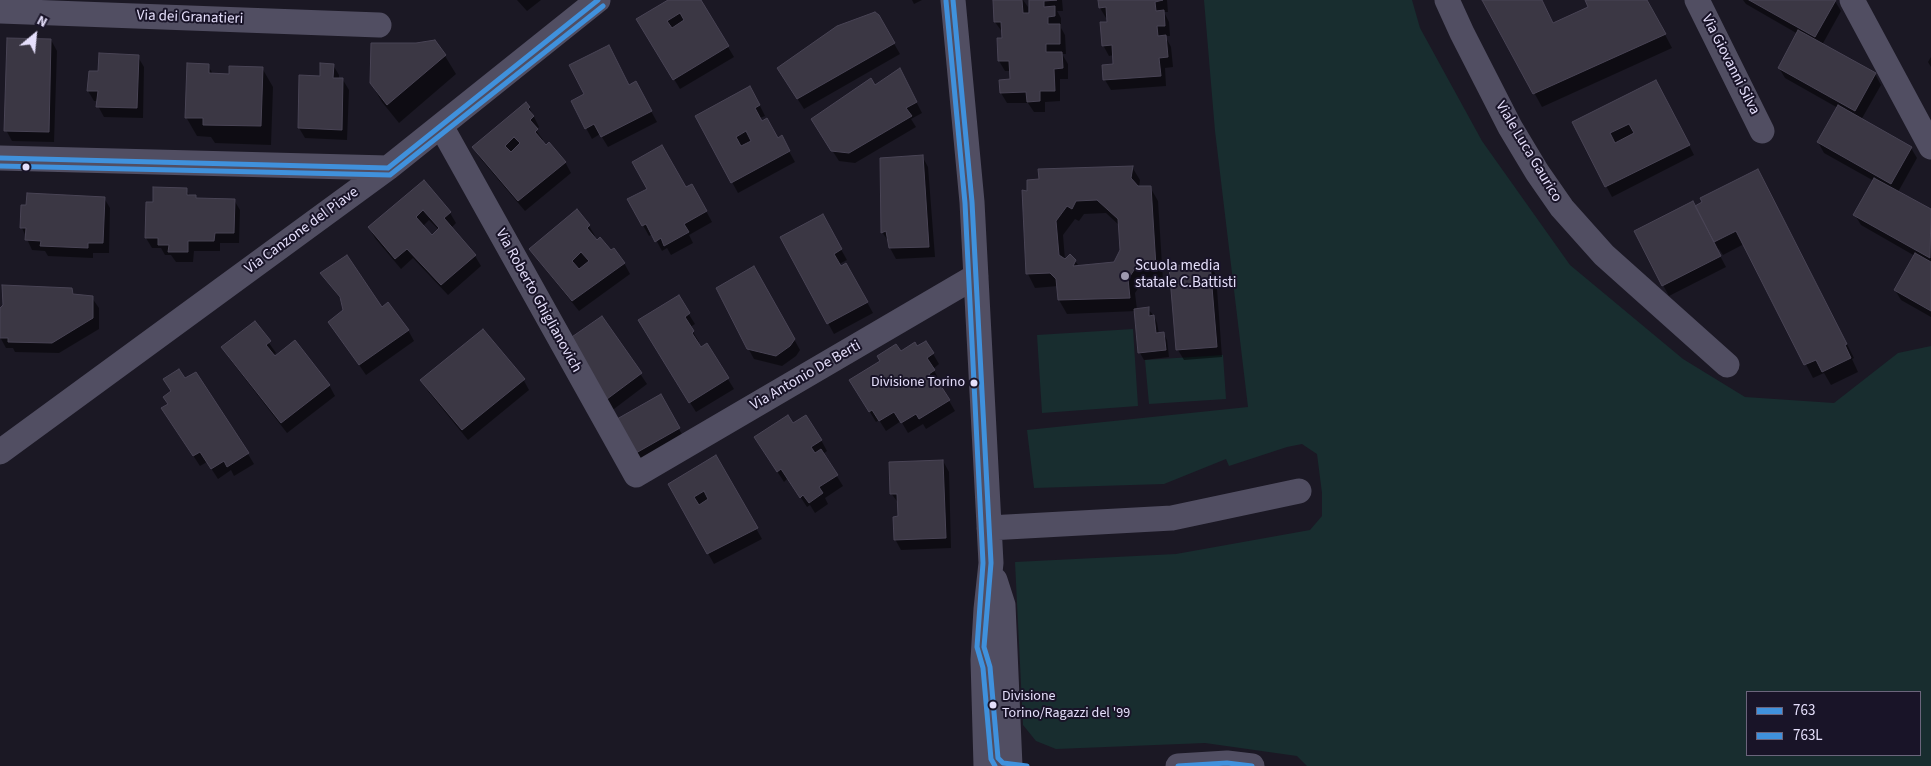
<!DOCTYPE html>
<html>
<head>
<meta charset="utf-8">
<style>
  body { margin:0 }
  #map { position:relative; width:1931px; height:766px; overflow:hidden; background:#1b1824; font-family:"Source Sans 3",sans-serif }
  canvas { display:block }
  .legend { position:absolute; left:1746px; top:691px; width:175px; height:65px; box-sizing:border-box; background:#191428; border:1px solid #6b657c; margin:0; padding:6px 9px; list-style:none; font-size:15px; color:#e5dffb }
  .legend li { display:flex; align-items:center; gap:10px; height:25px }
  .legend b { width:25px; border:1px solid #6b657c }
  .north { position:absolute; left:10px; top:10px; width:50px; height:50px; -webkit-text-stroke:4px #191428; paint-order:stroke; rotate:28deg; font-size:14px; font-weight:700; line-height:20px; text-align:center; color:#e5dffb }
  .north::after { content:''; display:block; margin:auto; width:18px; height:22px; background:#e5dffb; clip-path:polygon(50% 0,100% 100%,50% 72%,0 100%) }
</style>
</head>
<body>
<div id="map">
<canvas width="1931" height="766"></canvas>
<ul class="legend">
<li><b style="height:6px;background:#4091dc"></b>763</li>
<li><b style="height:6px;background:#4091dc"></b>763L</li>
</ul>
<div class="north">N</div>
</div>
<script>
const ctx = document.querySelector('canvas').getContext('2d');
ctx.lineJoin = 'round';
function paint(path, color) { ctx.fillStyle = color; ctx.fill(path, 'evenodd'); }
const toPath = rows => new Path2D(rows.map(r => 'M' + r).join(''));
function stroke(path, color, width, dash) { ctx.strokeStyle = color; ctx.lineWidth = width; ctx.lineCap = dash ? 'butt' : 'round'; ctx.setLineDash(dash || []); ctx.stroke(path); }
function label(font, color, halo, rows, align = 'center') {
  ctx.font = font + ' "Source Sans 3",sans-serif'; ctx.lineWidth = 4; ctx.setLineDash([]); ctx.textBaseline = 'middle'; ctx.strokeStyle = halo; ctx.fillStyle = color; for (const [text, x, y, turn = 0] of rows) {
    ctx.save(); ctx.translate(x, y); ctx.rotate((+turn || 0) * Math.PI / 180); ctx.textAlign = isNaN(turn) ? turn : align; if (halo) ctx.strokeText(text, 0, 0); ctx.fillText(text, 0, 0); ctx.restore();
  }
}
const green = toPath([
  [1204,0,1412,0,1420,28,1482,141,1570,265,1683,359,1745,397,1834,403,1898,353,1931,346,1931,766,1307,766,1297,756,1205,743,1056,749,1036,741,1023,725,1015,562,1176,554,1310,530,1322,516,1322,493,1317,454,1302,444,1287,447,1229,466,1226,459,1164,484,1034,488,1027,430,1248,407,1215,131],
  [1747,692,1920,692,1920,755,1747,755],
  [1133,329,1138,406,1042,413,1037,335],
  [1223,355,1226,399,1149,404,1145,360]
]);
const shadow = toPath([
  [517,0,541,0,527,11],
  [670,0,700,0,734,57,680,89,638,19],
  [912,0,922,0,914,4],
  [995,0,1023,0,1028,7,1028,14,1031,14,1030,0,1062,0,1063,11,1057,11,1061,18,1061,28,1065,35,1066,54,1062,54,1068,64,1068,79,1060,79,1060,101,1045,102,1045,112,1034,112,1028,103,1007,103,1001,93,1011,80,1011,71,1005,71,999,61,998,40,1003,40,1003,33,995,22],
  [1100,0,1167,0,1168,12,1164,12,1169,22,1170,36,1165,36,1171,47,1173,67,1165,68,1166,86,1111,90,1105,80,1115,65,1114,55,1109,56,1103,45,1109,23,1108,18,1106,18,1100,8],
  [1483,0,1542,0,1554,25,1590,7,1587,0,1647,0,1672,48,1542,107],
  [1743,0,1835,1,1841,11,1822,45,1875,74,1881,85,1861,120,1911,148,1917,158,1898,192,1931,211,1931,317,1901,300,1895,290,1915,256,1861,225,1855,215,1874,181,1824,153,1818,142,1838,108,1785,78,1779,68,1798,34,1746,4],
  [878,16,900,54,804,109,784,78],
  [51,40,57,51,54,142,12,141,6,130],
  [445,56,456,74,399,123,382,102,371,83],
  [138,57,144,67,143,118,104,117,98,106,98,101,94,101,88,91,90,72,99,72],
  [1931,57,1931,67,1928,62],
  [333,65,339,75,339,79,343,80,349,90,347,140,305,138,299,128,321,77],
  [208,66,213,74,230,75,262,68,273,87,271,145,215,143,211,137,197,136,186,117],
  [905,80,922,113,911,119,916,127,855,163,839,161,819,130,875,87],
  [629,86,641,93,657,122,608,147,600,134,592,139,586,128,586,95],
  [1662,92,1694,155,1612,197,1573,123],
  [756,98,765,116,760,118,762,123,778,139,781,137,795,162,738,193,696,116],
  [529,107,539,127,536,130,543,140,541,141,565,162,571,173,525,211,480,158,474,147],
  [922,156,928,167,935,257,896,259,890,248,889,242,882,232],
  [1132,167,1140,180,1139,187,1150,187,1158,201,1163,281,1143,281,1135,293,1137,310,1148,309,1154,316,1157,323,1159,334,1163,333,1167,340,1169,357,1144,360,1140,353,1136,311,1067,314,1059,300,1058,286,1035,288,1028,274,1023,192,1029,192],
  [1106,213,1120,226,1122,251,1114,263,1079,266,1075,261,1065,260,1063,235,1075,219,1079,221,1084,214],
  [1758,170,1854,358,1852,359,1858,372,1831,385,1824,373,1813,378,1744,244,1723,255,1719,249,1717,250,1726,267,1669,296,1663,285,1695,207],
  [424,181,450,213,456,223,451,228,475,256,481,266,448,295,413,258,401,269,375,238,369,227],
  [429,220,439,230,432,236,423,226],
  [692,185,712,222,689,235,693,243,671,255,667,248,662,251,653,234,649,236,629,200,686,189],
  [186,190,190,196,195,196,197,199,234,200,240,210,239,243,220,243,220,251,194,251,193,262,176,262,171,255,165,255,161,248,152,248,146,238,154,203],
  [104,198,110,208,109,253,93,253,93,258,48,256,45,251,32,250,22,228],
  [577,211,589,226,595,236,593,238,624,263,630,274,579,311,537,259,531,249],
  [822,216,847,260,839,264,852,275,873,313,834,334,781,238],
  [1210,265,1216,275,1222,357,1184,360,1178,350,1171,268],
  [754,267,800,350,796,356,782,366,754,359,748,348],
  [322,274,381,309,408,330,414,341,366,375,330,323,345,310,342,301],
  [71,289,75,295,92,298,99,308,99,329,59,353,15,352,13,348,6,348,0,337,0,309],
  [678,297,695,324,690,327,699,342,697,343,701,349,707,345,734,389,696,412,645,331],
  [602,317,647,384,610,412,568,341],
  [255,323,276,353,273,355,329,385,335,396,287,433,229,358,223,347],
  [926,342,939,364,933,369,940,381,934,385,937,390,941,387,955,411,926,429,923,424,908,433,901,421,886,431,879,420,876,422,851,381,900,353,917,348],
  [523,379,529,390,468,440,428,391,422,380],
  [172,392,248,454,254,464,234,476,231,470,218,479,207,462,200,466,169,419,169,404],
  [660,396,683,436,641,459,618,419],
  [792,425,821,440,827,451,823,454,843,486,825,498,828,504,815,513,810,505,807,507,788,478,784,482,762,448],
  [716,457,762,539,714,564,669,484],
  [943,461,949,472,951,548,901,550,895,539,899,518,899,504,891,493]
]);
const building = toPath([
  [668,0,701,0,729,46,673,80,636,19,668,0],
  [680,13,684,20,672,28,667,21,680,13],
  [993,0,1022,0,1023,13,1029,13,1029,0,1057,0,1044,1,1044,7,1055,6,1055,16,1048,17,1048,24,1060,24,1060,44,1046,44,1046,52,1062,52,1063,68,1054,69,1055,91,1040,91,1040,101,1027,102,1026,92,1000,93,999,80,1010,79,1009,61,998,61,997,38,1002,38,1001,22,994,22,993,0],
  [1098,0,1163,0,1155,2,1156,11,1164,10,1165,26,1157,26,1158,36,1166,35,1168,57,1159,58,1161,76,1103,80,1102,65,1113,64,1112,45,1102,46,1100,22,1107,22,1106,7,1099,8,1098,0],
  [1482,0,1542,0,1553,23,1588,7,1585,0,1647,0,1666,34,1533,94,1482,0],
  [1749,0,1836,0,1815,37,1749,0],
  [875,12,879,15,895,43,797,99,777,68,837,26,875,12],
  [1798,30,1876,73,1855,111,1778,68,1798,30],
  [7,38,51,39,49,132,4,131,7,38],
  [435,40,446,55,387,105,370,83,371,43,416,43,435,40],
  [609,45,629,85,636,81,652,111,601,137,594,124,585,129,571,101,584,94,569,65,609,45],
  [99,53,139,55,137,108,96,107,98,91,87,91,89,71,98,71,99,53],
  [187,63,209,64,209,73,229,74,229,66,263,67,261,126,203,125,203,118,185,118,187,63],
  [320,63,334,64,333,78,343,78,342,130,298,128,299,75,320,76,320,63],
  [900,68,917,102,906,108,912,116,849,153,831,151,811,119,871,78,875,85,900,68],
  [1656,80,1690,145,1605,187,1572,122,1656,80],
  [1629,124,1634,133,1615,143,1610,133,1629,124],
  [750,86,760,105,755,108,762,121,767,118,778,138,782,135,790,151,731,183,695,116,750,86],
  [746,131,751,141,741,146,736,137,746,131],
  [526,102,530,107,528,109,534,116,530,120,538,129,535,132,546,145,549,142,566,162,518,201,472,147,526,102],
  [514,137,520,143,511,152,505,146,514,137],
  [1838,105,1912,147,1891,184,1817,142,1838,105],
  [662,145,686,187,692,184,707,211,684,224,689,232,664,246,661,238,655,242,646,224,642,226,627,199,647,189,632,162,662,145],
  [923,155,929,247,889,248,886,231,881,233,880,158,923,155],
  [1133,166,1131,178,1138,186,1151,186,1156,267,1136,267,1128,279,1130,298,1058,300,1056,279,1050,273,1026,274,1022,190,1027,191,1027,180,1039,179,1038,169,1133,166],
  [1097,200,1118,219,1120,250,1114,262,1073,266,1076,260,1070,254,1065,259,1059,255,1056,221,1067,206,1072,209,1076,201,1097,200],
  [1758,169,1847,344,1845,345,1851,358,1822,372,1816,360,1804,365,1736,231,1714,242,1695,206,1702,202,1700,198,1758,169],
  [1874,178,1931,209,1930,258,1853,215,1874,178],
  [424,180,451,212,444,218,476,255,441,285,407,249,395,259,368,227,424,180],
  [423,210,439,228,432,235,416,217,423,210],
  [153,187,187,188,187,195,196,195,196,198,235,199,234,233,215,233,214,241,188,241,188,252,168,252,169,245,158,245,158,238,145,238,146,202,153,202,153,187],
  [27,193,105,197,103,243,88,243,88,248,40,246,41,241,25,240,26,228,20,228,21,205,26,205,27,193],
  [1693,201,1721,256,1662,286,1634,231,1693,201],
  [577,209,590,225,587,228,597,240,600,237,611,250,614,248,625,263,572,301,529,249,577,209],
  [581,252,589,261,579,269,572,261,581,252],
  [823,214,842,249,834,254,841,266,846,263,868,302,827,324,780,237,823,214],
  [1915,253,1931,262,1931,311,1894,290,1915,253],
  [347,255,382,307,388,302,409,330,359,365,328,322,343,310,340,297,320,273,347,255],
  [1210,263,1217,347,1176,350,1169,266,1210,263],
  [754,266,795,339,790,346,776,356,747,349,716,288,754,266],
  [2,285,72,288,73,294,93,296,93,318,52,343,8,342,8,338,0,338,0,308,3,305,2,285],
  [679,295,690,313,685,317,694,331,692,333,701,347,707,343,729,378,689,403,638,320,679,295],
  [1149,307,1149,316,1154,315,1156,333,1164,332,1166,350,1138,353,1134,309,1149,307],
  [602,316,642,373,603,402,566,341,602,316],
  [255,321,271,341,266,345,275,356,295,340,330,385,281,423,221,347,255,321],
  [483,329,525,379,462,430,420,380,483,329],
  [926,341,934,353,927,358,935,370,929,374,938,388,941,386,950,400,919,419,916,414,901,423,894,412,879,421,872,410,869,412,849,380,880,361,877,356,896,344,901,351,915,342,917,346,926,341],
  [179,369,185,378,196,372,249,453,227,467,224,461,211,469,200,452,193,456,161,408,168,404,163,397,171,391,163,379,179,369],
  [661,394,680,428,636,453,617,419,661,394],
  [788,415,793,423,806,415,822,440,811,447,815,453,821,449,838,475,819,487,823,493,809,503,803,495,800,498,781,469,777,472,754,437,788,415],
  [716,455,758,528,707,554,668,484,716,455],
  [704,491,708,499,699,505,694,497,704,491],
  [943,460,946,538,894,540,893,517,898,516,897,494,890,494,889,462,943,460]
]);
const minor = toPath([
  [953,0,972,202,991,563,986,609,983,660,986,766],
  [1447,0,1462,33,1510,127,1537,172,1562,208,1604,255,1727,365],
  [1697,0,1762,131],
  [1852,0,1931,147],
  [0,11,379,25],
  [441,126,636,475,976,276],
  [0,158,388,168],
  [0,452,388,168,598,0],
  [989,528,1172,518,1299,491],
  [995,580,1003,605,1010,766],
  [1178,766,1227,763,1252,766]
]);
const bus1 = toPath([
  [953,0,972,202,991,563,984,647,990,667,998,758,1003,763,1027,766],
  [0,158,388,168,598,0],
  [1178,766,1227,763,1252,766]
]);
const bus2 = toPath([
  [946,1,965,203,983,563,977,647,983,668,991,759,995,766],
  [0,166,390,175,603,6]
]);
const markers = [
  [26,167,4.5,"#e5dffb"],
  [1125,276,5,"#9e99b0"],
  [974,383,4.5,"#e5dffb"],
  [993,705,4.5,"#e5dffb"]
];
const busNames = [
  ["Divisione Torino",965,383],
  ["Divisione",1002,697,"left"],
  ["Torino/Ragazzi del '99",1002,714,"left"]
];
const streetNames = [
  ["Via dei Granatieri",190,18,2],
  ["Via Giovanni Silva",1730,65,63],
  ["Viale Luca Gaurico",1528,152,59],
  ["Via Canzone del Piave",302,231,-36],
  ["Via Roberto Ghiglianovich",538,301,61],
  ["Via Antonio De Berti",806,376,-30]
];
const poiNames = [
  ["Scuola media",1135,267],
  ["statale C.Battisti",1135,284]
];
paint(green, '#182d2f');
paint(shadow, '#0007');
paint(building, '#3b3744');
stroke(building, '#494455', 1);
stroke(minor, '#514e62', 25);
stroke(bus1, '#4091dc', 5);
stroke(bus2, '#4091dc', 5);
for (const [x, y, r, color] of markers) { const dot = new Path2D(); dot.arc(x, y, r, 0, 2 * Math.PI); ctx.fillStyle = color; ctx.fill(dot); stroke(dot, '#191428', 2); }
label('14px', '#e5dffb', '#191428', busNames, 'right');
label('15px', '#e5dffb', '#191428', streetNames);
label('15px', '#e5dffb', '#191428', poiNames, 'left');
</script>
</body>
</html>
